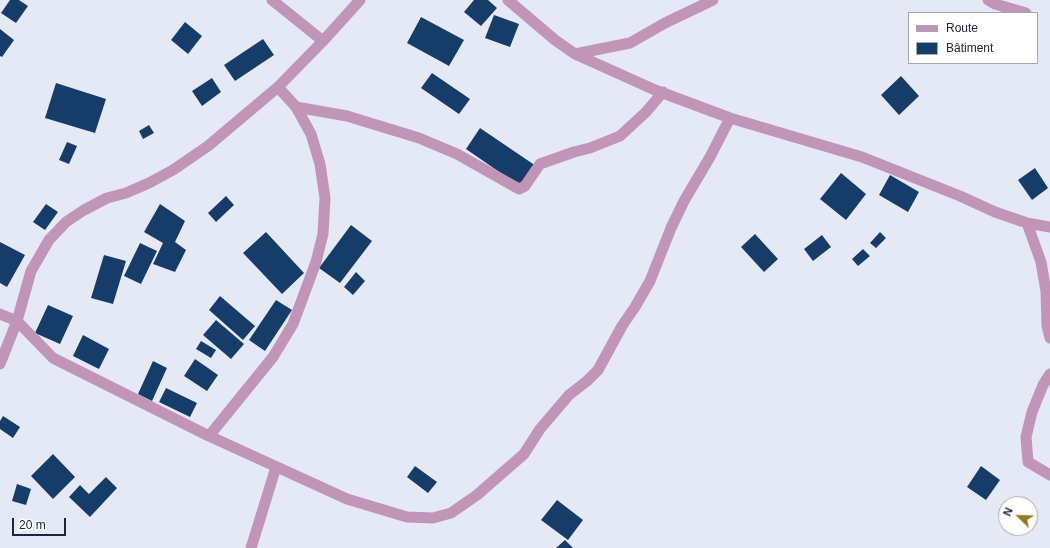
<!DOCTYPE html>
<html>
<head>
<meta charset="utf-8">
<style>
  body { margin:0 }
  #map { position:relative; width:1050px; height:548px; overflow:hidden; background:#e5e8f5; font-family:Helvetica,sans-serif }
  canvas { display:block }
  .legend { position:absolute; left:908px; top:12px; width:130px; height:52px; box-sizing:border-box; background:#fff; border:1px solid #a6a8b1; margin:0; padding:5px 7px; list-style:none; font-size:12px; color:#20253d }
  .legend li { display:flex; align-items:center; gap:8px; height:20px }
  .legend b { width:20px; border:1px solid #a6a8b1 }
  .north { position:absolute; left:998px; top:496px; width:40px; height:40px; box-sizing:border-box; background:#fff; border:1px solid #a6a8b1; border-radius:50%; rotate:293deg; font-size:11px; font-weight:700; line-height:16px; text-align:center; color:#20253d }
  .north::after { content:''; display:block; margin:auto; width:14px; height:18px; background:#907a20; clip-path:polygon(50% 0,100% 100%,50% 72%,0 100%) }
  .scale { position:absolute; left:12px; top:518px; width:54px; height:18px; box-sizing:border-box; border:2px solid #20253d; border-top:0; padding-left:5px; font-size:12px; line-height:14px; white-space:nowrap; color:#20253d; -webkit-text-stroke:3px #fff; paint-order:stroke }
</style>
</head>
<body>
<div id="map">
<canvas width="1050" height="548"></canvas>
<ul class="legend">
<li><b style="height:5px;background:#c195b7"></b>Route</li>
<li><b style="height:11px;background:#163c6a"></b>Bâtiment</li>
</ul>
<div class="north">N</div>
<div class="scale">20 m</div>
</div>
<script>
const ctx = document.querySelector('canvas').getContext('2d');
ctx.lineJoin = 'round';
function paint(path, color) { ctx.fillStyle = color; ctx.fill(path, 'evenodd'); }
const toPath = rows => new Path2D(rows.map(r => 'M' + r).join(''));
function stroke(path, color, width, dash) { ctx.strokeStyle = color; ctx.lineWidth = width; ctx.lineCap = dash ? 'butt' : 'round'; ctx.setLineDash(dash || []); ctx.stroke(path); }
const building = toPath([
  [10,0,19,0,28,6,16,23,1,13],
  [474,0,488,0,497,8,481,26,464,12],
  [494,15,519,24,510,47,485,38],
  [421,17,464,40,449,66,407,43],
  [185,22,202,36,188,54,171,40],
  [0,29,14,40,2,57,0,56],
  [263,39,274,55,235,81,224,65],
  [432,73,470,99,459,114,421,88],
  [901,76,919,96,899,115,881,95],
  [212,78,221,92,202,106,192,91],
  [56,83,106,99,95,133,45,118],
  [149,125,154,133,143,139,139,131],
  [480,128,536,166,521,187,466,149],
  [67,142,77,146,69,164,59,160],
  [1035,168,1048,188,1032,200,1018,180],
  [841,173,866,194,846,220,820,199],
  [890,175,919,192,908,212,879,195],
  [226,196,234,205,216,222,208,213],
  [46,204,58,212,45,230,33,222],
  [160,204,185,221,175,242,186,250,175,272,153,264,163,243,144,232],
  [351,225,372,241,340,283,319,268],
  [266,232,304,273,282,294,243,253],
  [880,232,886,238,876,248,870,243],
  [755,234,778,259,764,272,741,247],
  [822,235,831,247,813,261,804,249],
  [0,242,25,255,7,287,0,283],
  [140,243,157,251,141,284,124,276],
  [863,249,870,256,858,266,852,259],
  [104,255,126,261,113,304,91,298],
  [356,272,365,281,353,295,344,287],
  [220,296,255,326,243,340,209,310],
  [276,300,292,310,265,351,249,340],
  [48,305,73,316,60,344,35,333],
  [216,320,244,344,231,359,203,335],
  [83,335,109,349,99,369,73,356],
  [201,341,216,350,211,358,196,349],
  [195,359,218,375,207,391,184,376],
  [153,361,167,368,152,401,138,394],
  [166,388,197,403,190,417,159,402],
  [3,416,20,427,13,438,0,429,0,421],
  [53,454,75,477,53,499,31,476],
  [415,466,437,482,428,493,407,477],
  [981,466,1000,480,986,500,967,487],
  [106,477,117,488,90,517,69,497,80,485,89,494],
  [17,484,31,489,26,505,12,501],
  [557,500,583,520,568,540,541,520],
  [565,540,573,548,556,548]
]);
const minor = toPath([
  [272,0,323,41],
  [508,0,555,40,575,54,655,90,730,118,862,157,960,196,995,212,1027,223,1050,227],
  [988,0,995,4,1026,13],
  [575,54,630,43,665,23,713,0],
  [296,107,347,116,419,138,457,154,519,189,525,186,540,164,574,152,590,148,620,136,646,112,663,92],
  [1027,223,1041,262,1046,291,1047,326,1050,338],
  [0,314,17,321,53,358,209,436,347,499,407,517,433,518,451,513,477,495,524,454,540,429,569,395,587,381,598,370,622,326,635,307,650,281,671,228,684,201,710,157,730,118],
  [0,364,17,321,31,271,49,240,66,222,84,210,107,198,126,193,149,183,173,170,208,146,278,87,323,41,360,0],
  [1050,374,1043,385,1032,412,1026,437,1028,462,1050,475],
  [209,436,273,357,293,324,316,262,323,234,325,198,320,164,311,134,296,107,278,87],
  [251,548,276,467]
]);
paint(building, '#163c6a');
stroke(minor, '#c195b7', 11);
</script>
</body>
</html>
